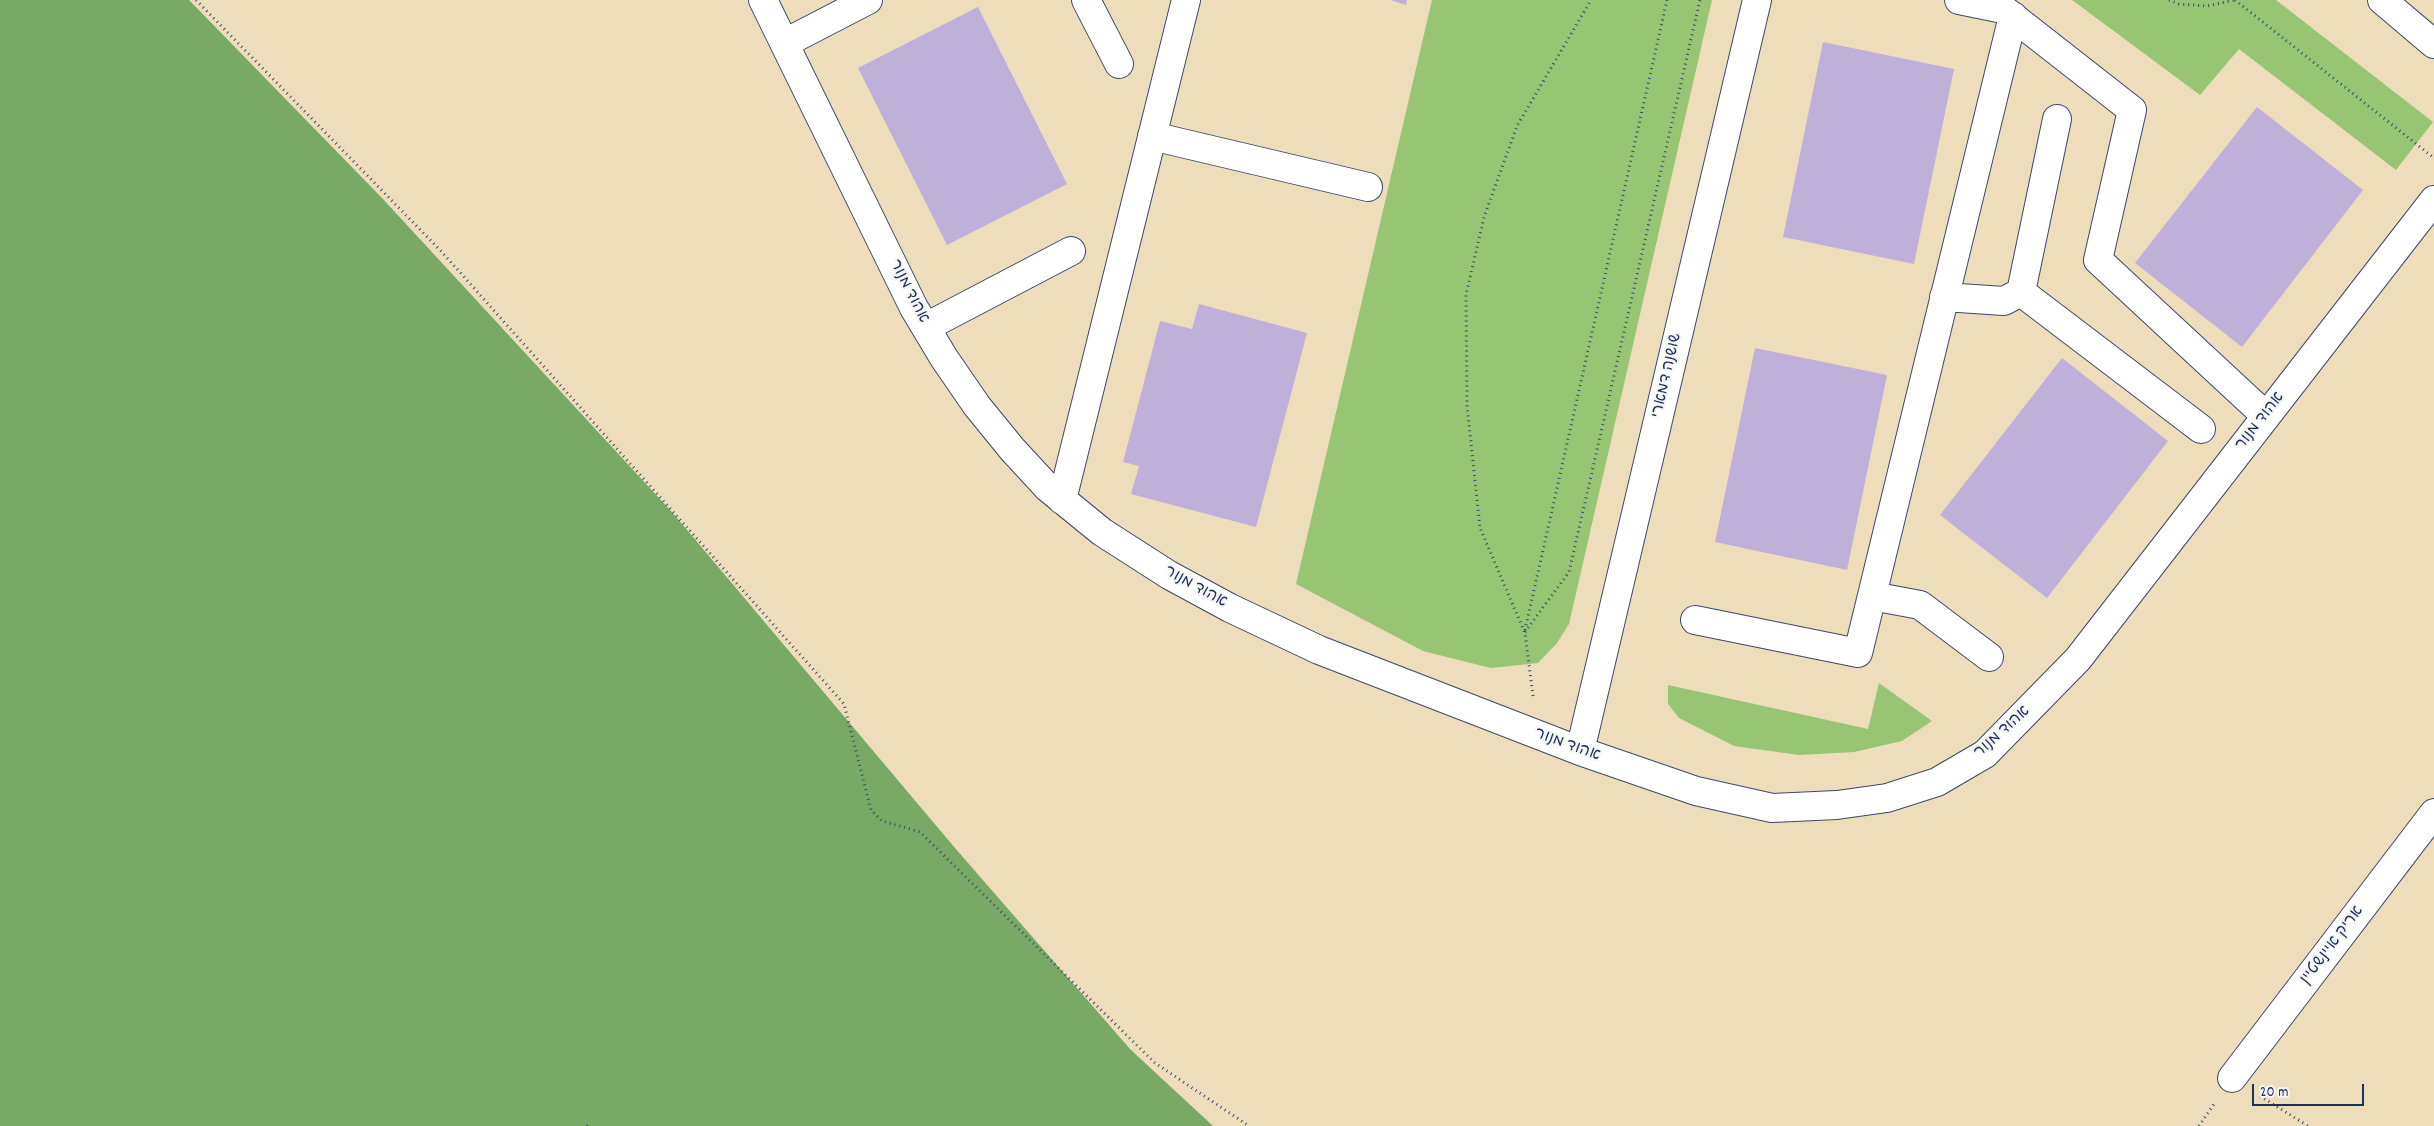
<!DOCTYPE html>
<html>
<head>
<meta charset="utf-8">
<style>
  body { margin:0 }
  #map { position:relative; width:2434px; height:1126px; overflow:hidden; background:#edddba; font-family:Dekko,sans-serif }
  canvas { display:block }
  .scale { position:absolute; left:2252px; top:1084px; width:112px; height:22px; box-sizing:border-box; border:2px solid #1b2f5e; border-top:0; padding-left:6px; font-size:15px; line-height:18px; white-space:nowrap; color:#1b2f5e; -webkit-text-stroke:4px #f6f6f2; paint-order:stroke }
</style>
</head>
<body>
<div id="map">
<canvas width="2434" height="1126"></canvas>
<div class="scale">20 m</div>
</div>
<script>
const ctx = document.querySelector('canvas').getContext('2d');
ctx.lineJoin = 'round';
function paint(path, color) { ctx.fillStyle = color; ctx.fill(path, 'evenodd'); }
const toPath = rows => new Path2D(rows.map(r => 'M' + r).join(''));
function stroke(path, color, width, dash) { ctx.strokeStyle = color; ctx.lineWidth = width; ctx.lineCap = dash ? 'butt' : 'round'; ctx.setLineDash(dash || []); ctx.stroke(path); }
function label(font, color, halo, rows, align = 'center') {
  ctx.font = font + ' Dekko,"Playpen Sans Hebrew",sans-serif'; ctx.lineWidth = 4.5; ctx.setLineDash([]); ctx.textBaseline = 'middle'; ctx.strokeStyle = halo; ctx.fillStyle = color; for (const [text, x, y, turn = 0] of rows) {
    ctx.save(); ctx.translate(x, y); ctx.rotate((+turn || 0) * Math.PI / 180); ctx.textAlign = isNaN(turn) ? turn : align; if (halo) ctx.strokeText(text, 0, 0); ctx.fillText(text, 0, 0); ctx.restore();
  }
}
const green = toPath([
  [1432,0,1712,0,1569,624,1557,643,1538,663,1491,668,1423,651,1296,584],
  [2072,0,2276,0,2433,122,2396,170,2239,49,2200,95],
  [1879,683,1932,721,1902,741,1854,752,1799,755,1734,746,1679,718,1668,704,1668,685,1868,729]
]);
const forest = toPath([
  [0,0,189,0,382,198,671,511,955,848,1130,1049,1213,1126,0,1126]
]);
const building = toPath([
  [1390,0,1407,0,1406,5],
  [978,7,1067,184,947,245,858,68],
  [1823,42,1954,69,1914,264,1783,237],
  [2257,107,2363,190,2242,347,2135,263],
  [1199,304,1307,333,1256,527,1131,494,1139,466,1123,462,1160,321,1192,329],
  [1755,348,1887,375,1847,570,1715,542],
  [2062,358,2168,441,2047,598,1940,515]
]);
const path = toPath([
  [196,0,441,251,844,704,871,810,882,821,920,832,1155,1063,1249,1126],
  [2169,0,2179,4,2207,6,2235,0],
  [2235,0,2434,158],
  [1525,630,1667,0],
  [1525,632,1569,572,1700,0],
  [1533,696,1525,633,1480,528,1467,405,1466,295,1484,217,1517,126,1591,0],
  [2260,1096,2308,1126],
  [587,1126,588,1124],
  [2199,1126,2214,1104]
]);
const minor = toPath([
  [763,0,914,308,944,358,977,406,1012,449,1048,488,1102,532,1169,575,1230,608,1319,650,1580,751,1696,791,1772,808,1837,805,1887,798,1937,782,1985,754,2078,659,2434,200],
  [1086,0,1119,64],
  [1959,0,2003,9,2132,110,2098,260,2266,416],
  [2382,0,2434,44],
  [785,43,868,0],
  [1152,136,1368,187],
  [2021,292,2201,429],
  [1944,297,2004,301,2021,292,2057,119],
  [926,327,1071,251],
  [1062,500,1186,0],
  [1872,596,1920,605,1989,657],
  [1695,620,1858,653,2013,16],
  [1580,751,1757,0],
  [2232,1078,2434,813]
]);
const streetNames = [
  ["אהוד מנור",908,292,63],
  ["שושנה דמארי",1668,376,-77],
  ["אהוד מנור",2261,422,-52],
  ["אהוד מנור",1195,588,29],
  ["אהוד מנור",2003,733,-42],
  ["אהוד מנור",1567,746,20],
  ["אריק איינשטיין",2333,946,-53]
];
paint(green, '#97c573');
paint(forest, '#79aa65');
paint(building, '#bfb0da');
stroke(minor, '#3a496c', 30);
stroke(path, '#3a496c', 3, [1, 4]);
stroke(minor, '#fff', 28);
label('16px', '#1b2f5e', '#f6f6f2', streetNames);
</script>
</body>
</html>
